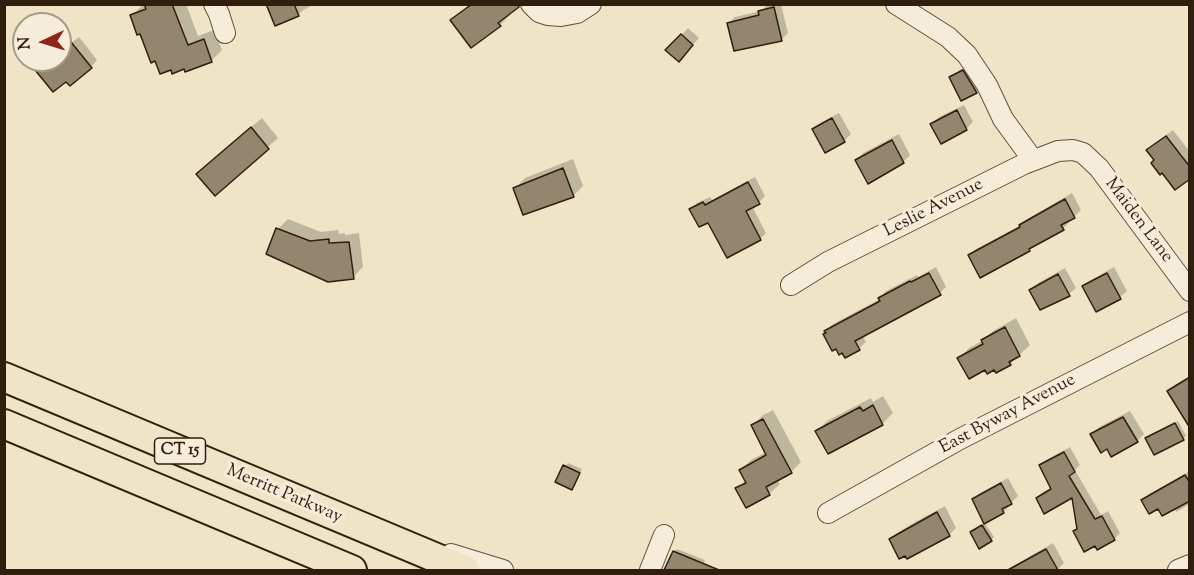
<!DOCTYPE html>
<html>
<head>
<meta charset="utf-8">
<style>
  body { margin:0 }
  #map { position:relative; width:1194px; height:575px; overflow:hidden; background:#efe4c6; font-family:"Sorts Mill Goudy",serif }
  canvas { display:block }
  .frame { position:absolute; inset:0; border:6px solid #301f0e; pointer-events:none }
  .north { position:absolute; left:12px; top:12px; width:60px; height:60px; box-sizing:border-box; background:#f5edda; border:2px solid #a69b88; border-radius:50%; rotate:266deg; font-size:16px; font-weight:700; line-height:24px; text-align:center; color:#301f0e }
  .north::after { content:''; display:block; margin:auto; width:21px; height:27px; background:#8f2418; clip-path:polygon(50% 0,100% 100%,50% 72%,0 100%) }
</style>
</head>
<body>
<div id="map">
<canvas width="1194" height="575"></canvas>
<div class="frame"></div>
<div class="north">N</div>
</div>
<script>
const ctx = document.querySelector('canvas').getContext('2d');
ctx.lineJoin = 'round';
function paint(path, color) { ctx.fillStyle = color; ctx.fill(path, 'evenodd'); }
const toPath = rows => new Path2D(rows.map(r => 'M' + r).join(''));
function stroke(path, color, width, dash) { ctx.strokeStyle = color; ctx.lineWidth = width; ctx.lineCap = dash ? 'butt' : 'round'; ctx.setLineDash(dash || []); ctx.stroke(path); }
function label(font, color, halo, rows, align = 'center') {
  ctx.font = font + ' "Sorts Mill Goudy",serif'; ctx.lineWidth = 6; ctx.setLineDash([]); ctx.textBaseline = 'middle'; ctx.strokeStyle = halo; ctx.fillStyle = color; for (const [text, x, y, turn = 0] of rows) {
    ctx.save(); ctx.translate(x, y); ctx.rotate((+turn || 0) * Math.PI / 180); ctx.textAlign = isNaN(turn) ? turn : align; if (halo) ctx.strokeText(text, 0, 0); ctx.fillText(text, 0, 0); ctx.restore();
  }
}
const shadow = toPath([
  [144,4,186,4,198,36,214,30,222,50,212,60,186,70,141,32,131,16],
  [268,4,314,4,302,11,298,15],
  [470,4,518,4,508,13,510,15,500,25,452,21],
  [781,4,788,33,781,40,729,23,735,17,761,11,767,5],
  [688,28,699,38,685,53,668,50],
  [79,37,97,60,91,67,44,64,49,60,60,60,60,51],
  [970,64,982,85,976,91,951,77,958,71],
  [964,105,973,122,966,129,932,124,939,117],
  [839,113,851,134,844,141,814,130,820,123],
  [262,118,278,138,215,194,208,164],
  [1173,130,1190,152,1190,177,1163,171,1148,150,1155,143],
  [899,134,910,155,903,162,868,182,857,160,863,153],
  [573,159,583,186,573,196,515,188,525,178],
  [755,177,765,196,759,202,752,206,766,233,760,239,708,221,691,209,697,203,710,197,712,200],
  [1072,193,1081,210,1074,217,1068,220,1069,222,1063,229,1035,243,1029,249,969,256,976,249,1021,225,1027,219],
  [288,219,321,232,338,230,339,234,345,233,345,235,359,233,363,267,353,277,278,229],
  [936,267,946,287,940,293,863,336,866,342,859,348,845,356,827,332,826,331,833,324,880,299,880,298,886,291,917,275,918,277],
  [1114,267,1127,291,1120,297,1084,286,1091,280],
  [1065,268,1076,288,1069,294,1031,290,1038,283],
  [1016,318,1030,345,1010,364,994,368,986,368,959,358,969,348,984,340,993,331],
  [1190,376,1190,417,1169,391,1175,385],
  [883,396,893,413,883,423,828,452,817,431,827,421,871,398,873,402],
  [773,410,801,462,791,472,777,480,780,484,769,494,747,506,737,489,746,480,741,470,751,460,766,452,753,425,763,415],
  [1130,411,1144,434,1137,441,1112,455,1108,447,1092,434,1099,427],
  [1178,421,1186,436,1183,439,1150,436],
  [1070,447,1080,465,1075,470,1101,515,1108,511,1120,533,1114,539,1078,528,1073,496,1037,498,1043,492,1052,487,1041,466,1046,460],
  [568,463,582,469,575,485,572,488,565,466],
  [1190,471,1190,504,1176,512,1174,508,1158,507,1143,500,1149,494],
  [1008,478,1018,496,1010,504,1010,505,1004,512,985,522,973,499,980,493],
  [945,506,956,528,949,535,906,554,891,539,897,533,915,522],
  [985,523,994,537,991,540,974,530],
  [1053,543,1064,563,1057,570,1006,570],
  [677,549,705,560,701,570,666,570,674,552]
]);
const building = toPath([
  [144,4,172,4,188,45,204,39,212,62,185,72,184,69,172,74,171,70,160,74,155,61,151,63,140,34,137,35,130,15,146,9,144,4],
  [266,4,294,4,299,16,275,26,266,4],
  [472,4,519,4,519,7,498,23,501,26,471,48,450,20,472,4],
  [774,7,782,41,734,51,727,23,759,15,758,11,774,7],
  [681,34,693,45,679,62,665,50,681,34],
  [71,42,92,68,70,86,66,82,53,92,35,70,49,60,60,60,60,51,71,42],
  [963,70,977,93,961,101,949,77,963,70],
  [957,110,967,130,941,144,930,124,957,110],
  [832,118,845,142,825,153,812,129,832,118],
  [251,127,269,149,215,196,196,174,251,127],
  [1166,136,1190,167,1190,179,1175,190,1162,173,1160,175,1151,163,1154,160,1146,150,1166,136],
  [892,140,904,163,868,184,855,160,892,140],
  [563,168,574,197,523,215,513,188,563,168],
  [748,182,760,204,746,211,761,240,727,258,708,223,699,227,689,209,703,202,705,205,748,182],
  [1065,199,1075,218,1061,225,1064,230,1029,249,1030,251,980,278,968,255,1020,227,1019,225,1065,199],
  [276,228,310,241,329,239,329,243,349,242,354,279,328,282,266,254,276,228],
  [929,273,941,295,855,341,860,350,845,358,842,353,839,355,836,349,832,351,823,334,826,333,824,331,880,301,878,298,910,281,911,282,929,273],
  [1107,273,1121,299,1096,312,1082,286,1107,273],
  [1058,274,1070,296,1040,310,1029,290,1058,274],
  [1005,327,1020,356,1009,362,1011,365,996,373,994,370,987,374,985,370,969,379,957,358,983,344,981,340,1005,327],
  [1190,377,1190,428,1167,391,1190,377],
  [873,405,883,425,828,454,815,431,860,407,863,411,873,405],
  [1123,417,1138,442,1111,457,1107,449,1101,453,1090,434,1123,417],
  [763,419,792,473,766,487,770,495,746,508,735,488,746,483,739,470,766,455,751,425,763,419],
  [1175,423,1184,440,1154,455,1145,438,1175,423],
  [1064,452,1075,472,1069,476,1095,519,1102,516,1115,540,1097,550,1095,546,1084,552,1073,531,1077,529,1072,498,1044,514,1036,498,1051,489,1039,465,1064,452],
  [563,465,580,473,572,490,555,482,563,465],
  [1185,475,1190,483,1190,501,1162,516,1158,509,1149,514,1141,500,1185,475],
  [1001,483,1012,504,1002,509,1004,513,984,524,972,499,1001,483],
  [937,512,950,536,907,559,905,556,899,559,889,539,937,512],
  [982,525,992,541,979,549,970,532,982,525],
  [1046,549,1058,570,1008,570,1046,549],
  [673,551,719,570,664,570,673,551]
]);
const minor = toPath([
  [214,4,219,14,225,33],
  [531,4,539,12,548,15,561,16,577,13,591,4],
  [896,4,948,37,967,55,987,85,1003,119,1033,160],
  [791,285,828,262,1024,164,1058,151,1073,150,1083,153,1099,168,1190,291],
  [828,513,960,439,1190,322],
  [451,554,503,570],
  [650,570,664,535],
  [1178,570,1190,565]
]);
const highway = toPath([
  [4,377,465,570],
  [4,424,352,570]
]);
const shields = [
  [180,451,51]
];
const shieldNames = [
  ["CT 15",180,451]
];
const streetNames = [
  ["Leslie Avenue",934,209,-27],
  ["Maiden Lane",1138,221,53],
  ["East Byway Avenue",1008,415,-28],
  ["Merritt Parkway",284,495,23]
];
paint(shadow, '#0003');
paint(building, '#93856e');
stroke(building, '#301f0e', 1.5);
stroke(minor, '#60503c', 22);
stroke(highway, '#301f0e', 32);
stroke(minor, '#f5edda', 20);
stroke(highway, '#efe4c6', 28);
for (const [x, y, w] of shields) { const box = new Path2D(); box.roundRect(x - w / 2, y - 13, w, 26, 4.5); ctx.fillStyle = '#f5edda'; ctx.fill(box); stroke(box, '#301f0e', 1.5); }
label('bold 16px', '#301f0e', null, shieldNames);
label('18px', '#301f0e', '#f5edda', streetNames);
</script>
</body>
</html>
